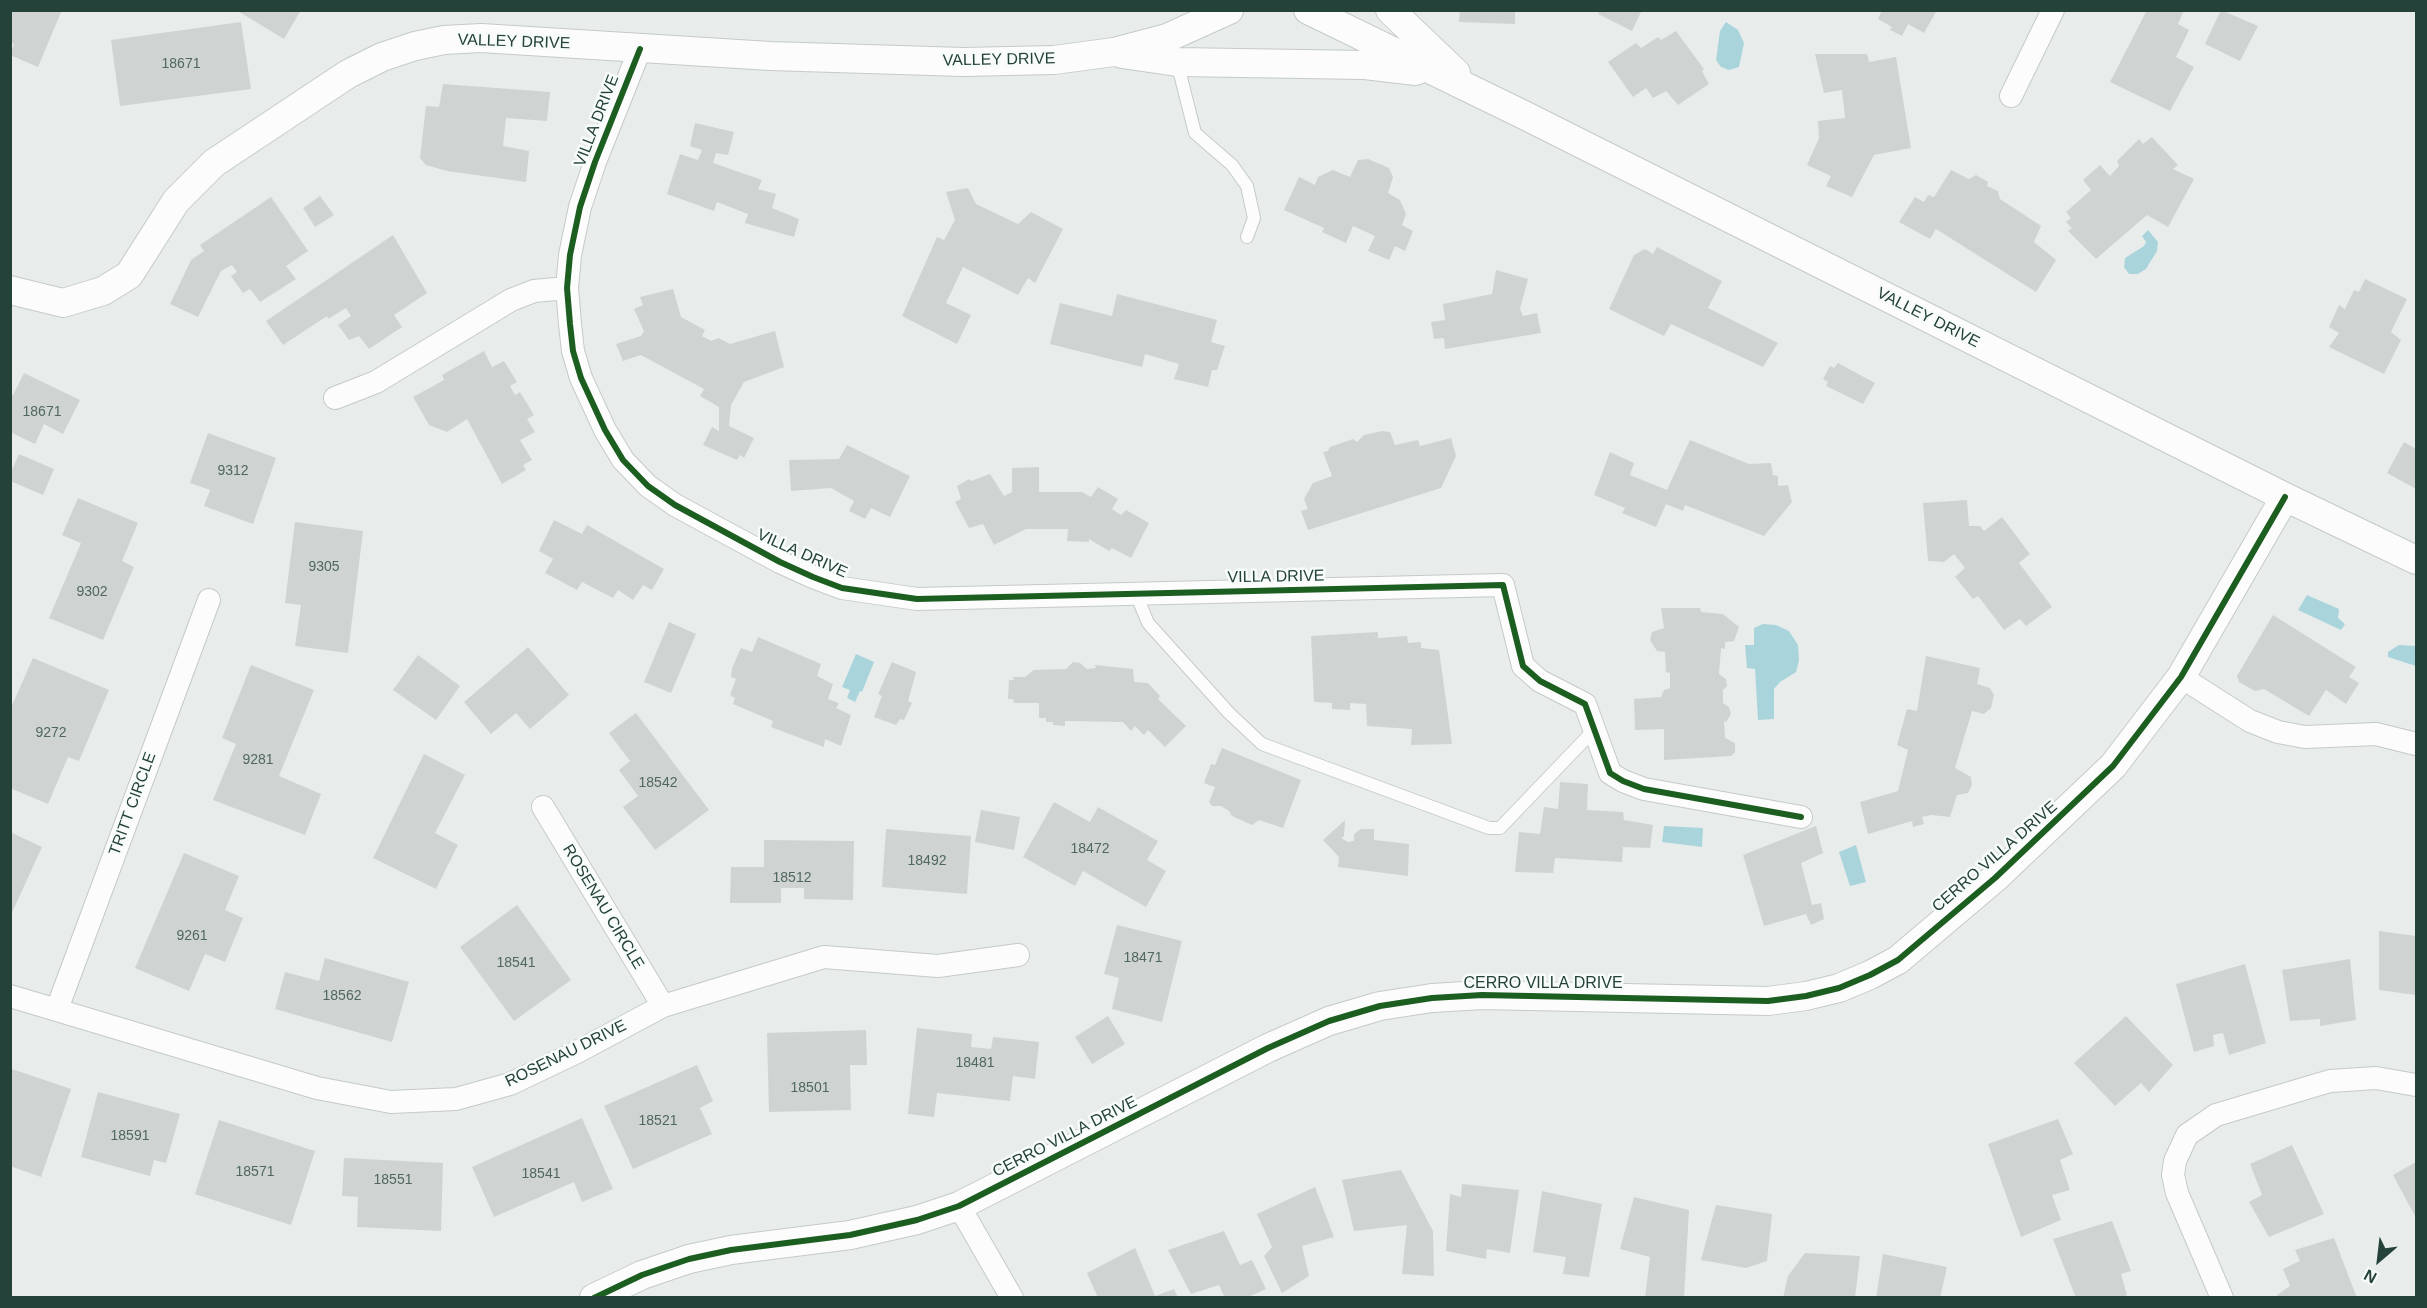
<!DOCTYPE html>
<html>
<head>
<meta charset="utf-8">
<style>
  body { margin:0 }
  #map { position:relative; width:2427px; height:1308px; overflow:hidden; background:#e8edeb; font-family:Arial,sans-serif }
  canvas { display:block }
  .frame { position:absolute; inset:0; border:12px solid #24423a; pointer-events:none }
  .north { position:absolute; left:2349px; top:1230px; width:60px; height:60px; -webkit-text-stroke:4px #f7fbf9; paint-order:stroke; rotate:208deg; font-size:16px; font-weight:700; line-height:24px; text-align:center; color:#24423a }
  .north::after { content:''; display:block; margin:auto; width:21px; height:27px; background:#24423a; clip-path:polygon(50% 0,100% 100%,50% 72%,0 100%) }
</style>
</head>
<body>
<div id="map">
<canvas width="2427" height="1308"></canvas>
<div class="frame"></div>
<div class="north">N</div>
</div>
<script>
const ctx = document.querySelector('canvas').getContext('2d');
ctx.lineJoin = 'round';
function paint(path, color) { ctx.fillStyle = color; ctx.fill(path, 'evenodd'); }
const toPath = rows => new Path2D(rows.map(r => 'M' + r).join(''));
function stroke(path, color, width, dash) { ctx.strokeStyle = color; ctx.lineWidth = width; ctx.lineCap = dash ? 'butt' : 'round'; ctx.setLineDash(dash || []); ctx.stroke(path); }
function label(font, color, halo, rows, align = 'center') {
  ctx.font = font + ' Arial,sans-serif'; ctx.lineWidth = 5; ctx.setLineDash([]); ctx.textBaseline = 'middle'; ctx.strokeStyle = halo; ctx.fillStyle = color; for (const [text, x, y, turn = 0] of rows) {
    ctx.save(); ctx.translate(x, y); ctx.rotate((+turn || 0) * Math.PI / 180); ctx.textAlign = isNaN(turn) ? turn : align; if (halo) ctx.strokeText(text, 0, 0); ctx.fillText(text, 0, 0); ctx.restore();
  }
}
const water = toPath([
  [1726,22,1738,30,1744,43,1739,67,1729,70,1721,67,1716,60,1720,31],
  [2148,230,2158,242,2157,251,2146,269,2138,274,2129,274,2124,267,2125,258,2144,246,2146,242,2142,236],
  [2307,595,2339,609,2338,618,2345,624,2341,630,2298,610],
  [1763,624,1776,625,1789,631,1798,645,1799,660,1796,672,1780,682,1774,689,1774,719,1758,720,1755,669,1747,668,1745,645,1754,645,1754,628],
  [2399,645,2416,646,2416,666,2388,657,2388,652],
  [856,654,874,662,862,692,860,691,855,702,847,698,850,690,842,687],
  [1664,826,1703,828,1702,847,1662,842],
  [1856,845,1866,882,1850,886,1839,852]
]);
const building = toPath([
  [10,10,62,10,38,67,10,55,14,44,10,42],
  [236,10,301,10,284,39],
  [1460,10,1515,10,1515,24,1459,22],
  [1600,10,1642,10,1632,31,1598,14],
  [1882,10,1937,10,1924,33,1908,24,1902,36,1890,30,1892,27,1878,19],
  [2147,10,2184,10,2178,24,2189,30,2176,57,2194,67,2170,111,2110,82],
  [2221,10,2258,26,2240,61,2205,44],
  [241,22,251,89,120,106,111,40],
  [1676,31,1704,69,1702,71,1709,84,1678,105,1666,91,1653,98,1646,88,1633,97,1608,62,1636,43,1641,48,1658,37,1661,40],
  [1815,54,1867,54,1869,62,1896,57,1911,148,1874,155,1852,197,1826,186,1831,176,1807,165,1819,138,1818,121,1845,118,1842,90,1824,93],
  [443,84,550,92,547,121,506,118,503,146,529,151,526,182,447,171,426,165,420,158,426,106,439,107],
  [695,123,734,132,728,155,716,153,713,163,762,180,758,189,776,194,772,208,799,219,794,237,745,223,748,214,717,202,714,211,667,194,680,154,698,160,702,150,690,146],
  [2152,137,2178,165,2173,169,2194,179,2168,227,2147,215,2096,259,2068,231,2072,228,2066,222,2071,218,2066,212,2091,190,2083,180,2100,165,2110,176,2119,166,2117,161,2139,139,2143,144],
  [1368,159,1389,168,1393,177,1388,193,1400,200,1406,214,1402,225,1413,231,1405,251,1395,246,1389,260,1368,251,1375,236,1353,226,1346,243,1322,232,1324,228,1284,210,1299,177,1315,185,1318,177,1333,170,1350,177,1358,160],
  [1951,170,1969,179,1976,175,1988,182,1987,186,1998,191,2000,199,2041,226,2034,242,2056,260,2036,292,1936,229,1930,239,1899,222,1915,197,1924,202,1928,195,1934,197],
  [968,188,976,204,1018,224,1031,212,1063,229,1035,283,1028,278,1018,295,963,267,946,303,971,315,957,344,902,316,937,237,944,240,955,220,946,192],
  [320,196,334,215,315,227,303,208],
  [271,197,308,251,286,266,296,279,260,302,250,289,243,293,231,276,237,272,232,265,221,271,198,317,170,304,191,260,204,251,200,245],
  [393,235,427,293,394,315,402,327,369,349,359,336,349,340,338,325,351,316,346,308,328,319,327,316,283,345,266,321],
  [1657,247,1722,281,1708,308,1778,343,1763,367,1671,324,1664,336,1609,309,1634,255,1645,249,1653,254],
  [1496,270,1528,279,1520,309,1523,316,1537,313,1541,333,1445,349,1444,338,1434,339,1431,322,1445,320,1443,304,1492,294],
  [2365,279,2407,299,2391,332,2401,340,2384,374,2329,347,2339,333,2329,327,2339,305,2345,309,2354,290,2359,292],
  [673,289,681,317,705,330,702,336,711,341,719,338,730,344,775,331,784,367,744,382,731,405,729,426,754,438,744,458,740,455,737,460,703,445,712,427,719,431,719,407,700,396,704,389,641,355,623,361,616,344,641,336,644,331,634,309,643,305,640,297],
  [1117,294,1217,320,1211,342,1225,346,1217,370,1212,370,1208,387,1174,379,1179,364,1145,354,1142,367,1050,344,1060,303,1112,316],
  [484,351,492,367,504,361,517,382,510,386,515,395,520,392,534,415,527,419,535,432,520,440,532,460,523,465,526,470,502,484,467,419,447,432,429,425,413,397,444,380,442,375],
  [1838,363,1875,383,1863,404,1826,386,1828,382,1823,379,1830,366,1834,368],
  [24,373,80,400,63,434,44,424,35,444,10,432,10,393,13,395],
  [1382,431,1390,432,1395,445,1418,440,1420,446,1451,438,1456,456,1441,488,1308,530,1301,511,1308,509,1304,499,1313,483,1332,476,1323,452,1328,451,1330,447,1353,439,1357,442,1364,435],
  [208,433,276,458,253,524,204,506,210,490,190,483],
  [1690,440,1749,464,1771,463,1773,475,1778,476,1778,486,1788,485,1792,502,1764,536,1685,505,1683,511,1666,504,1656,527,1622,513,1625,508,1594,495,1610,452,1634,463,1630,475,1667,490],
  [2404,442,2416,449,2416,489,2387,473],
  [847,445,910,476,890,517,871,508,865,519,849,511,854,501,831,488,791,491,789,460,839,459],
  [19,454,54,469,43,495,10,481,10,474],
  [1039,467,1039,492,1082,492,1091,497,1098,487,1118,499,1112,509,1121,515,1126,510,1149,523,1131,558,1112,548,1109,551,1089,539,1089,542,1067,541,1068,529,1026,529,994,545,983,524,969,528,955,502,961,499,957,486,969,479,971,481,990,474,1004,496,1012,492,1012,468],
  [78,498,138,523,122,561,134,567,103,640,49,618,81,543,62,535],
  [1967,500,1969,526,1980,526,1984,531,2002,517,2030,554,2019,563,2052,607,2026,626,2020,619,2004,630,1978,596,1973,599,1955,577,1965,568,1954,554,1944,562,1928,561,1923,503],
  [554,520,582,534,587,525,664,569,652,590,643,585,633,600,618,590,613,598,582,582,577,590,545,573,553,559,539,551],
  [295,522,363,531,348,653,295,646,301,605,285,603],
  [1661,608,1700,608,1701,612,1723,614,1739,627,1734,641,1725,642,1725,649,1721,648,1719,674,1726,679,1727,686,1723,690,1723,703,1729,707,1731,714,1726,722,1724,721,1725,738,1735,743,1735,752,1731,756,1664,760,1664,729,1635,730,1634,699,1661,697,1664,690,1670,688,1670,673,1666,672,1665,652,1657,651,1650,640,1652,632,1664,628],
  [2273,615,2356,667,2349,677,2359,683,2346,704,2326,690,2309,716,2264,689,2255,691,2239,682,2237,676],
  [669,622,696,634,671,693,644,682],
  [1378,632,1378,638,1407,636,1408,643,1421,642,1421,648,1439,650,1452,744,1411,745,1412,729,1367,726,1366,704,1350,703,1350,710,1332,709,1332,703,1314,702,1311,636],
  [758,637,821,664,817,676,833,684,828,699,839,703,836,708,851,715,841,746,825,739,824,747,771,727,773,721,733,704,735,698,730,695,736,679,731,677,732,668,741,648,752,652],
  [528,647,569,695,530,729,516,713,491,734,464,702],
  [418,655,460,686,436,720,393,690],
  [1926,656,1980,668,1977,684,1990,688,1994,695,1991,708,1984,714,1972,711,1955,768,1971,777,1972,785,1968,793,1957,795,1950,817,1931,815,1922,817,1924,824,1913,827,1912,821,1868,834,1860,802,1898,791,1908,750,1897,745,1907,709,1917,711],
  [33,658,109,690,79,761,68,757,48,804,10,788,10,710],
  [892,662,916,672,908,701,912,703,904,720,900,719,896,725,874,717,882,696,878,694],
  [1073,662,1080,663,1087,669,1096,668,1095,665,1133,669,1134,682,1148,683,1160,696,1158,699,1186,726,1165,747,1148,730,1144,735,1135,726,1131,731,1123,722,1065,721,1065,726,1053,725,1053,722,1046,722,1046,718,1039,718,1039,703,1014,703,1013,699,1008,699,1009,680,1014,680,1013,677,1025,677,1034,670,1066,669],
  [251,665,314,690,279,776,321,794,305,835,213,800,236,744,222,738],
  [636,713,709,810,655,850,623,807,638,796,619,770,630,761,609,733],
  [1222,748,1301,780,1283,828,1259,820,1252,825,1232,816,1229,811,1221,806,1212,806,1209,802,1215,787,1204,783,1211,764,1215,765],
  [424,754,465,775,435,833,458,845,436,889,373,858],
  [1560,782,1588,784,1587,810,1623,812,1624,820,1653,825,1650,848,1623,847,1622,862,1555,858,1553,873,1515,872,1519,832,1540,834,1544,807,1558,809],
  [1054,802,1090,822,1098,807,1158,841,1147,860,1166,871,1146,907,1083,871,1075,886,1023,857],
  [981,810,1020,817,1014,850,975,842],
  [1345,820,1344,836,1341,838,1348,842,1354,841,1354,834,1361,829,1374,829,1374,840,1409,844,1408,876,1338,867,1339,857,1323,840],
  [1816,826,1823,853,1801,863,1812,905,1821,903,1824,919,1811,925,1806,914,1764,926,1743,855],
  [886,829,971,836,967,894,882,887],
  [10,832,42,847,10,917],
  [764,840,854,841,853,900,804,899,804,888,781,888,781,903,730,903,731,867,764,867],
  [184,853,239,876,225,910,243,918,225,962,205,954,189,991,135,968],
  [517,905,571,980,514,1021,460,947],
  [1117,925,1182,941,1162,1022,1112,1009,1119,978,1104,974],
  [2379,931,2416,936,2416,995,2379,990],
  [325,958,409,982,392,1042,275,1009,285,972,319,981],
  [2350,959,2356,1020,2320,1026,2320,1019,2290,1021,2282,970],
  [2245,964,2266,1043,2229,1055,2223,1033,2213,1035,2214,1046,2194,1052,2176,984],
  [1108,1016,1125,1044,1092,1064,1075,1037],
  [2126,1016,2173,1065,2149,1092,2141,1083,2115,1106,2074,1063],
  [917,1028,972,1034,971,1047,991,1049,993,1037,1039,1042,1035,1079,1013,1076,1010,1101,937,1093,934,1117,908,1114],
  [866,1030,867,1065,850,1065,851,1110,769,1112,767,1033],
  [697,1065,713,1101,700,1108,712,1134,633,1169,604,1106],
  [12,1069,71,1089,41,1177,10,1166],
  [98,1092,180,1114,166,1163,154,1160,150,1176,81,1157],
  [582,1118,613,1189,582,1202,574,1182,494,1217,472,1167],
  [2058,1119,2073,1154,2060,1160,2070,1190,2052,1195,2061,1220,2021,1237,1988,1144],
  [219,1120,315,1151,291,1225,195,1194],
  [2292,1145,2324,1214,2269,1237,2249,1202,2262,1195,2250,1164],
  [344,1158,443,1163,441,1231,357,1227,358,1197,342,1196],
  [2416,1162,2416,1218,2393,1175],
  [1401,1170,1433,1231,1434,1276,1402,1274,1407,1225,1354,1231,1342,1180],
  [1462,1184,1519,1190,1510,1253,1487,1249,1486,1259,1446,1251,1450,1194,1461,1197],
  [1315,1187,1334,1237,1302,1246,1309,1276,1282,1293,1264,1256,1272,1247,1257,1214],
  [1542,1191,1602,1204,1589,1277,1563,1274,1566,1257,1533,1252],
  [1634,1197,1689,1210,1684,1298,1645,1298,1650,1257,1620,1249],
  [1716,1205,1772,1214,1767,1261,1746,1268,1701,1260],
  [2112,1221,2131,1271,2121,1274,2127,1295,2120,1298,2076,1298,2053,1239],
  [1224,1231,1240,1265,1252,1260,1266,1289,1246,1298,1225,1298,1219,1285,1191,1294,1168,1250],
  [2334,1238,2357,1298,2278,1298,2277,1295,2290,1286,2283,1269,2300,1261,2295,1250],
  [1135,1248,1155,1296,1174,1289,1178,1298,1098,1298,1087,1273],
  [1805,1253,1860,1256,1855,1298,1783,1298,1788,1276],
  [1883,1254,1947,1267,1940,1298,1876,1298]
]);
const service = toPath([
  [1177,62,1195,133,1232,165,1247,186,1254,218,1247,237],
  [1136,594,1148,623,1229,713,1262,744,1489,828,1500,828,1594,730]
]);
const minor = toPath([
  [640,49,595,162,580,207,570,255,567,288,570,324,573,351,581,378,605,430,623,460,648,486,675,505,780,562,813,577,842,588,917,599,1503,585,1523,666,1540,681,1585,704,1610,773,1623,781,1644,789,1801,817],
  [2011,96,2053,10],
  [335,398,376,382,511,300,534,291,567,288],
  [2181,677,2250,721,2278,732,2305,737,2376,734,2416,744],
  [543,807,663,1006],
  [10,996,317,1088,391,1102,456,1099,510,1084,577,1052,663,1006,824,957,938,966,1018,955],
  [57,1009,209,600],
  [959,1206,1012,1298],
  [2222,1298,2177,1193,2173,1175,2175,1161,2187,1135,2216,1115,2330,1081,2376,1078,2416,1085]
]);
const tertiary = toPath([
  [1308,10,1524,115,2285,497,2416,560],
  [1390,10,1456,73],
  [1122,54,1177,62,1365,65,1416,71],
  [10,290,63,303,103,291,129,275,176,201,214,163,348,74,382,57,415,46,444,40,481,38,770,56,963,62,1054,60,1114,52,1167,38,1229,10],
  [594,1298,642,1275,689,1259,731,1250,850,1235,917,1220,959,1206,1268,1048,1329,1021,1380,1006,1432,998,1482,995,1768,1001,1806,996,1839,988,1870,975,1898,960,1995,878,2113,766,2181,677,2285,497]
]);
const cycleway = toPath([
  [640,49,595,162,580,207,570,255,567,288,570,324,573,351,581,378,605,430,623,460,648,486,675,505,780,562,813,577,842,588,917,599,1503,585,1523,666,1540,681,1585,704,1610,773,1623,781,1644,789,1801,817],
  [594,1298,642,1275,689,1259,731,1250,850,1235,917,1220,959,1206,1268,1048,1329,1021,1380,1006,1432,998,1482,995,1768,1001,1806,996,1839,988,1870,975,1898,960,1995,878,2113,766,2181,677,2285,497]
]);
const numberNames = [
  ["18671",181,64],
  ["18671",42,412],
  ["9312",233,471],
  ["9305",324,567],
  ["9302",92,592],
  ["9272",51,733],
  ["9281",258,760],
  ["18542",658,783],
  ["18472",1090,849],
  ["18492",927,861],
  ["18512",792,878],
  ["9261",192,936],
  ["18471",1143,958],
  ["18541",516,963],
  ["18562",342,996],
  ["18481",975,1063],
  ["18501",810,1088],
  ["18521",658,1121],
  ["18591",130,1136],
  ["18571",255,1172],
  ["18541",541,1174],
  ["18551",393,1180]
];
const streetNames = [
  ["VALLEY DRIVE",514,42,2],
  ["VALLEY DRIVE",999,60,-1],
  ["VILLA DRIVE",597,121,-69],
  ["VALLEY DRIVE",1928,318,27],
  ["VILLA DRIVE",802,554,24],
  ["VILLA DRIVE",1276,577,-1],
  ["TRITT CIRCLE",133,804,-70],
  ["CERRO VILLA DRIVE",1995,857,-41],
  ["ROSENAU CIRCLE",603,907,59],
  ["CERRO VILLA DRIVE",1543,984],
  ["ROSENAU DRIVE",566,1054,-26],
  ["CERRO VILLA DRIVE",1065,1137,-27]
];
paint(water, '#a9d4db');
paint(building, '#cfd4d2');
stroke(service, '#c5cac8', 14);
stroke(minor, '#c5cac8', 24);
stroke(tertiary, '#c5cac8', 30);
stroke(service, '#fcfcfc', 12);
stroke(minor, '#fcfcfc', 22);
stroke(tertiary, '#fcfcfc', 28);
stroke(cycleway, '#1b5e20', 6);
label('14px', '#506761', null, numberNames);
label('16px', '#24423a', '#f7fbf9', streetNames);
</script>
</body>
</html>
